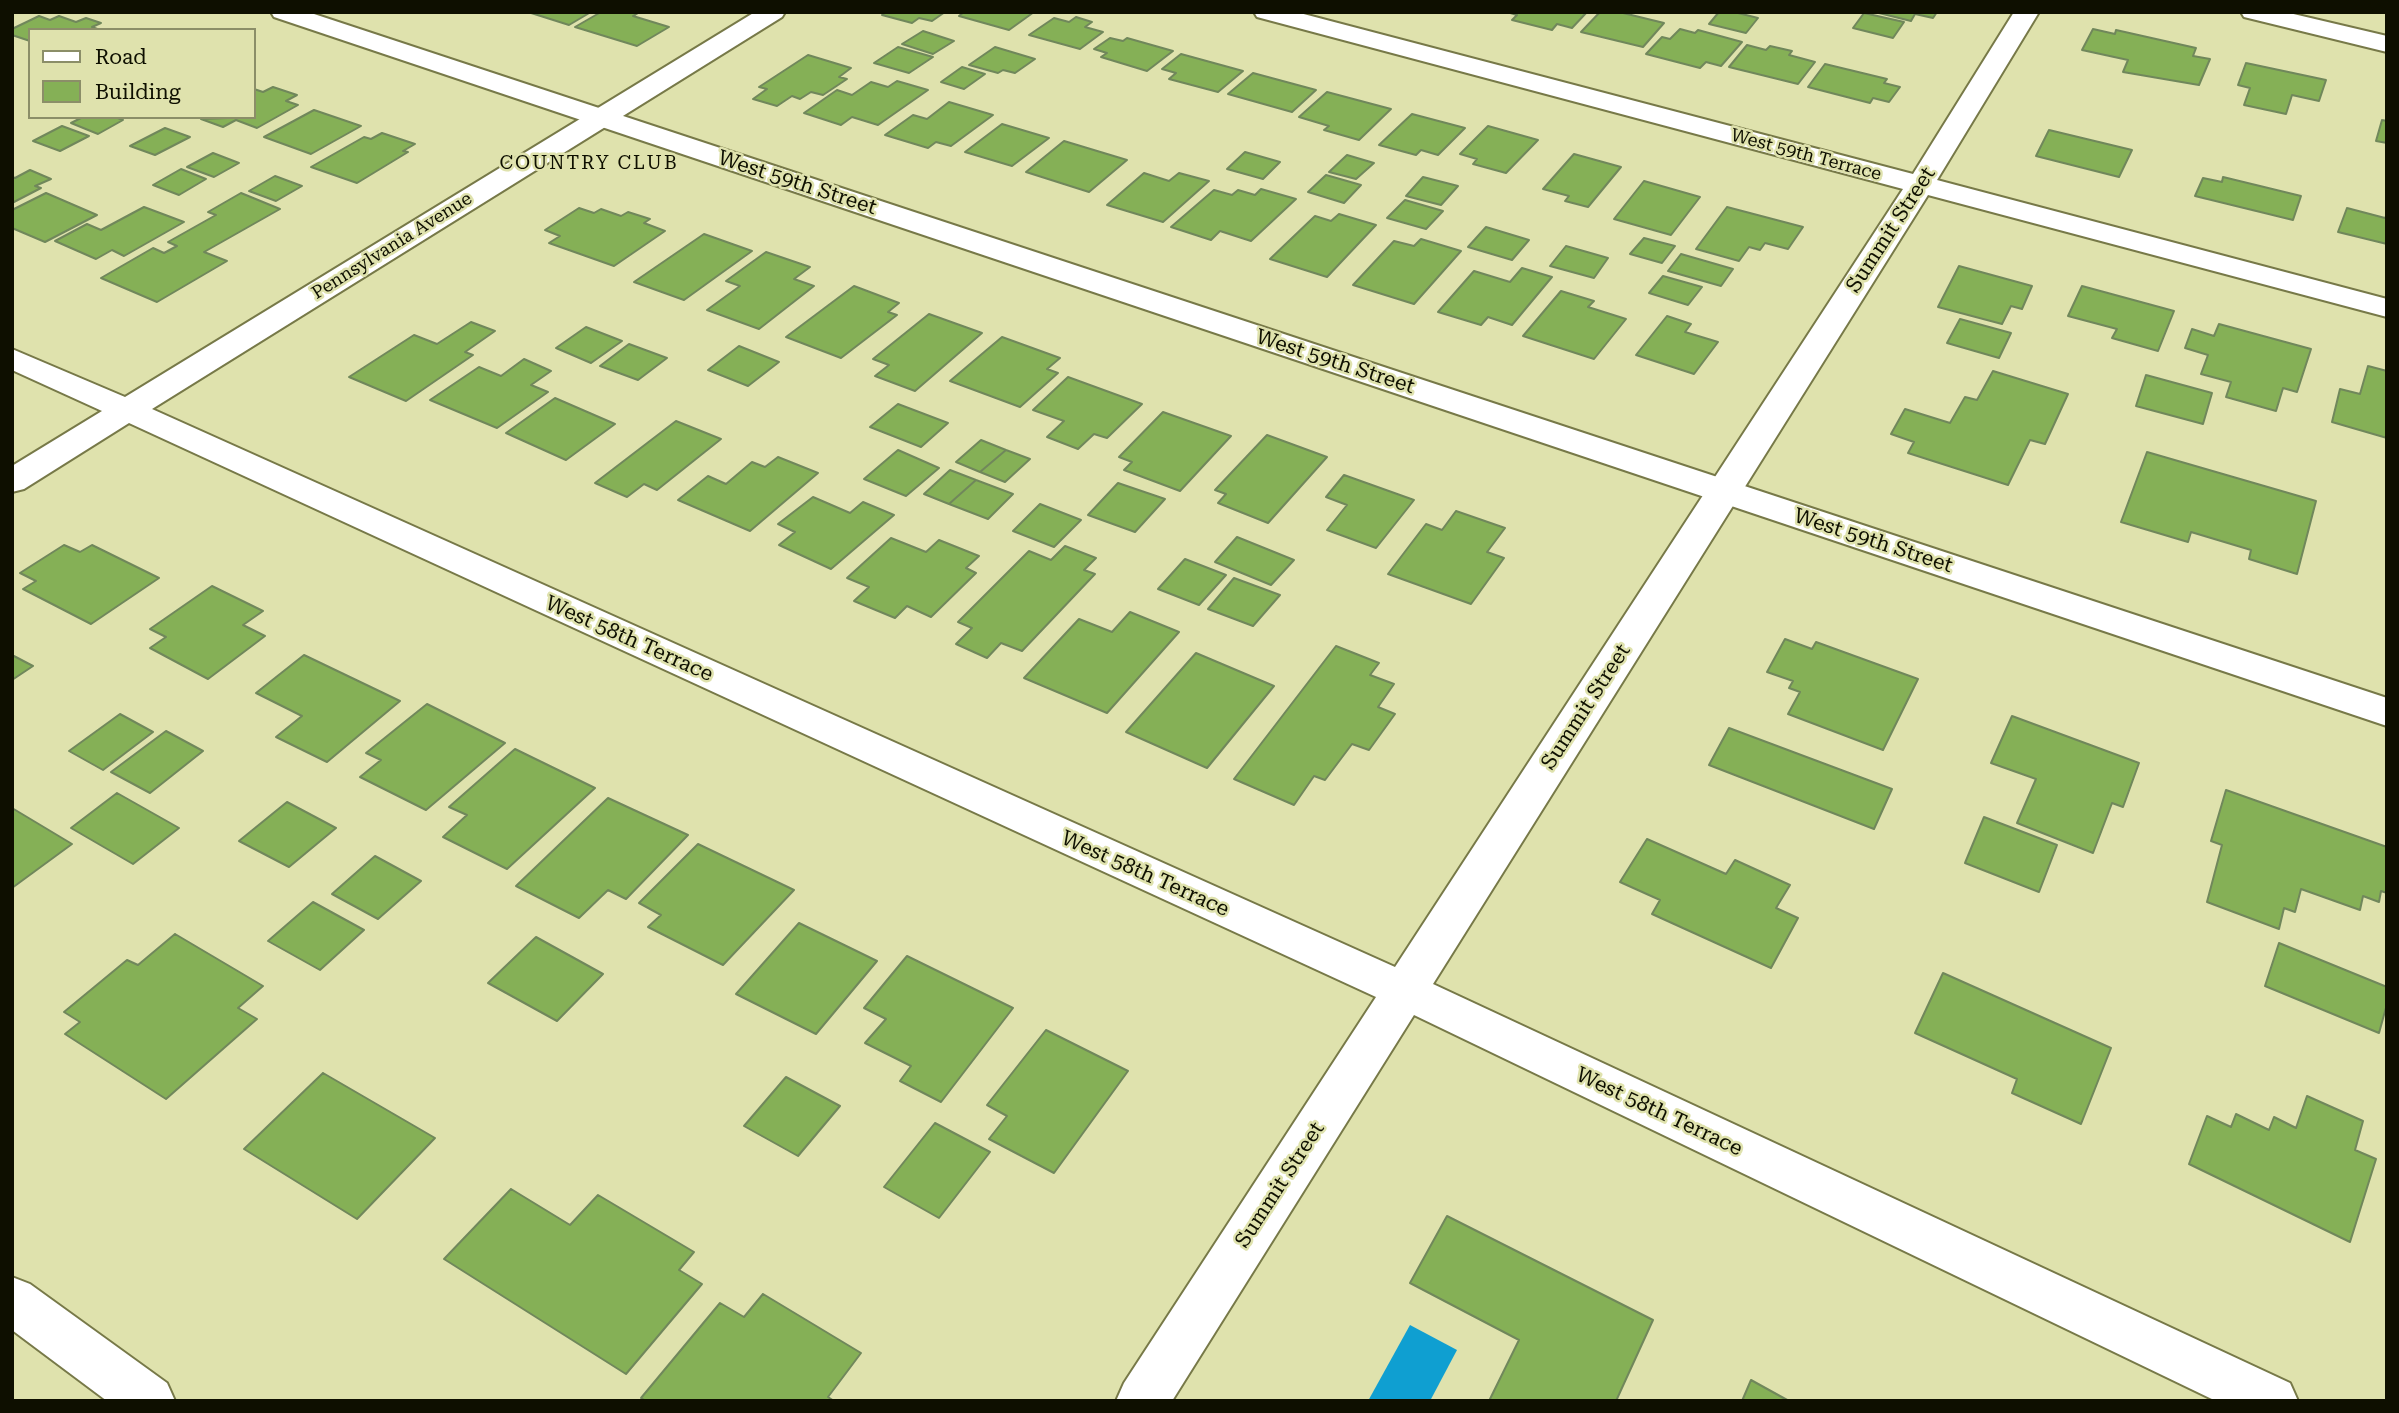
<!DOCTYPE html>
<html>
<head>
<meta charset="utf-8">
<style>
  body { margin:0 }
  #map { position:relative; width:2399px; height:1413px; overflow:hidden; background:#dfe2ad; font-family:"Roboto Serif",serif }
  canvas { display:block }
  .frame { position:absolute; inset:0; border:14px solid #0e0f00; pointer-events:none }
  .legend { position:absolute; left:28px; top:28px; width:228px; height:91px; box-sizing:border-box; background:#dfe2ad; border:2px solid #8b8e68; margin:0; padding:9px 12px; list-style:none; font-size:21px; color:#0e0f00 }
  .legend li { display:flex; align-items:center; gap:14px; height:35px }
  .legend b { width:35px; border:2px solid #8b8e68 }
</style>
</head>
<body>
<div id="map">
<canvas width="2399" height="1413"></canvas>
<div class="frame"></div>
<ul class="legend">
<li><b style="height:9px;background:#fff"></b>Road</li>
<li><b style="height:19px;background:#85b056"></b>Building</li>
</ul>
</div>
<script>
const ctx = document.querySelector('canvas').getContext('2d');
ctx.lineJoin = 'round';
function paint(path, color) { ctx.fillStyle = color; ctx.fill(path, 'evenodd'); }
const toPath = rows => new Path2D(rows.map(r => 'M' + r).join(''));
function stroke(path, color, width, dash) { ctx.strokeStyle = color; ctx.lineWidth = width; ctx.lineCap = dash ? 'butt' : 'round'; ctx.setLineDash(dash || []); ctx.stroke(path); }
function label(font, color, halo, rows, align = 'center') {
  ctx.font = font + ' "Roboto Serif",serif'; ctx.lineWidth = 5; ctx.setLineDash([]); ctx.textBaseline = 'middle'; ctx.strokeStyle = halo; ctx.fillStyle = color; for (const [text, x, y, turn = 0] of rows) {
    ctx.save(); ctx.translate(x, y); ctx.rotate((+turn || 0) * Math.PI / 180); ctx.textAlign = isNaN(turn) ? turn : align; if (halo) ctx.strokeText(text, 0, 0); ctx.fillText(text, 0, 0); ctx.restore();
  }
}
const water = toPath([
  [1410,1325,1457,1350,1430,1401,1368,1401]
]);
const building = toPath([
  [528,12,591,12,569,25,528,12],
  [601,12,640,12,633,16,669,27,637,46,575,27,601,12],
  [886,12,945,12,932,21,919,18,912,23,882,15,886,12],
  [964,12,1034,12,1009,30,959,16,964,12],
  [1507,12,1587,12,1572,28,1557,24,1552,30,1512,20,1517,15,1507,12],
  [1600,12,1619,12,1664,23,1643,47,1581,32,1600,12],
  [1719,12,1734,12,1758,18,1746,33,1709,24,1719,12],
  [1875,12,1937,12,1933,18,1915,14,1911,21,1875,12],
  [1864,13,1904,22,1893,38,1853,28,1864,13],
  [39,16,50,20,59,16,76,22,86,18,101,23,92,27,100,30,30,30,30,41,12,35,12,29,39,16],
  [1076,17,1092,22,1085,27,1103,32,1080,49,1029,35,1054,18,1069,22,1076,17],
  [1680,29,1695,33,1698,30,1742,42,1721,66,1706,62,1700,68,1646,54,1662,37,1670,39,1680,29],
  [2093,29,2115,34,2116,30,2196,48,2193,56,2210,59,2199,85,2123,72,2128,60,2082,50,2093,29],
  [923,31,954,41,933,54,902,44,923,31],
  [1110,38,1123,41,1127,38,1173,51,1147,71,1101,57,1107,53,1094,49,1110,38],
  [1747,45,1766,50,1770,46,1792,51,1789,55,1815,62,1798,84,1729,67,1747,45],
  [898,47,933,57,909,73,874,63,898,47],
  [995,47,1035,59,1015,73,1003,70,998,73,969,65,995,47],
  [1181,54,1243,71,1218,92,1169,79,1176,73,1162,69,1181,54],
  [808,55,851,68,839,77,847,79,823,95,811,92,800,99,792,96,777,106,753,99,767,89,759,87,808,55],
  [2246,63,2326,80,2319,101,2292,95,2286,114,2244,105,2250,88,2238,85,2246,63],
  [1825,64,1887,79,1884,83,1900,87,1889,102,1873,98,1870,103,1808,87,1825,64],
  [962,67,985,74,964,89,941,82,962,67],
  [1253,73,1316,90,1292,112,1228,94,1253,73],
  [897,81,928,90,878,125,852,117,841,125,804,113,837,90,852,95,871,82,888,87,897,81],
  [273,87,297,95,286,101,298,105,257,128,236,120,223,127,201,119,254,117,254,89,263,92,273,87],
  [1327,92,1391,109,1359,140,1324,130,1329,126,1299,117,1327,92],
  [949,102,993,115,951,146,936,142,928,148,885,135,913,115,927,119,949,102],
  [314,110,361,126,311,154,264,137,314,110],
  [1412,114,1465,128,1438,155,1421,150,1416,155,1379,145,1412,114],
  [83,117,115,117,123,120,98,134,71,123,83,117],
  [2382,120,2387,121,2387,143,2376,141,2382,120],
  [1002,124,1049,138,1012,166,965,152,1002,124],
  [62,126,89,136,60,151,33,141,62,126],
  [1488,126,1538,140,1506,173,1473,164,1477,159,1460,154,1488,126],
  [165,128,190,137,155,155,130,146,165,128],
  [2049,130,2132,150,2119,177,2036,156,2049,130],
  [382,133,415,144,403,151,408,152,357,183,311,167,364,137,371,139,382,133],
  [1064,141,1127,160,1089,192,1026,172,1064,141],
  [1245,152,1280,162,1263,179,1227,169,1245,152],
  [213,153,239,163,214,177,187,167,213,153],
  [1574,154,1621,167,1588,207,1565,201,1569,196,1543,189,1574,154],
  [1347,155,1374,163,1356,179,1329,172,1347,155],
  [181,169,206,179,179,195,153,185,181,169],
  [30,170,51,179,35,186,41,188,12,203,12,177,15,178,30,170],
  [1144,173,1169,181,1179,173,1209,181,1163,222,1107,205,1144,173],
  [1326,175,1361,185,1344,203,1308,192,1326,175],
  [275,176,302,186,276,201,249,191,275,176],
  [1423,177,1458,186,1441,205,1406,196,1423,177],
  [2223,177,2301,196,2293,220,2195,196,2203,178,2222,182,2223,177],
  [1644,181,1700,197,1671,235,1614,219,1644,181],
  [1261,189,1296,199,1251,241,1220,231,1211,240,1171,227,1214,190,1232,195,1238,190,1255,195,1261,189],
  [46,193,97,215,45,242,12,228,12,210,46,193],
  [241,193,280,209,204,252,227,261,157,302,101,278,153,248,164,253,177,246,168,242,216,215,208,212,241,193],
  [1405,200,1443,211,1426,229,1387,218,1405,200],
  [144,207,184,222,124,256,112,250,96,259,55,241,87,224,101,230,144,207],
  [1727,207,1803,227,1788,249,1765,243,1760,250,1749,247,1739,261,1696,249,1727,207],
  [579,208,594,213,601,209,621,216,628,212,650,219,644,223,665,231,614,266,549,243,560,236,545,230,579,208],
  [2347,208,2385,218,2387,215,2387,244,2338,232,2347,208],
  [1339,214,1376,225,1327,277,1270,259,1315,216,1331,221,1339,214],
  [1486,227,1529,240,1512,260,1468,247,1486,227],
  [704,234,752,251,684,300,634,282,704,234],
  [1644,238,1675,246,1662,263,1630,254,1644,238],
  [1421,239,1461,251,1414,304,1353,285,1394,241,1414,246,1421,239],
  [1566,246,1608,258,1594,278,1550,266,1566,246],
  [766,252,810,267,794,279,814,286,759,329,707,310,740,286,726,281,766,252],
  [1681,254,1733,269,1721,286,1668,271,1681,254],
  [1959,266,2032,286,2022,309,2011,306,2002,324,1938,307,1959,266],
  [1522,268,1552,277,1512,325,1488,317,1481,325,1438,312,1474,271,1510,282,1522,268],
  [1663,276,1702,287,1688,305,1649,293,1663,276],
  [854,286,899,303,888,312,897,315,841,358,786,337,854,286],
  [2082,286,2174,311,2158,351,2112,338,2117,329,2068,316,2082,286],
  [1561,291,1594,301,1588,307,1626,319,1594,359,1523,336,1561,291],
  [929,314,982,333,915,391,875,376,889,365,873,359,929,314],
  [1667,316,1691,324,1685,332,1718,342,1694,374,1636,355,1667,316],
  [1960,319,2011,333,1999,358,1947,343,1960,319],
  [471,322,495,331,465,352,473,355,406,401,349,377,414,335,437,344,471,322],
  [2219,324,2311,349,2297,392,2283,388,2276,411,2226,397,2231,382,2201,374,2208,355,2185,348,2192,329,2214,336,2219,324],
  [586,327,622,341,591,363,556,348,586,327],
  [1002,337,1060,358,1047,369,1058,373,1020,407,950,381,1002,337],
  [629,344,667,358,638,380,600,366,629,344],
  [739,346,779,362,748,386,708,370,739,346],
  [524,359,551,371,531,385,548,392,497,428,430,400,479,367,501,376,524,359],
  [2368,366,2387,371,2387,438,2332,422,2340,389,2360,394,2368,366],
  [1993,371,2068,394,2045,444,2030,440,2008,485,1908,453,1914,442,1891,434,1905,409,1950,423,1965,397,1977,400,1993,371],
  [2146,375,2212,393,2203,424,2136,406,2146,375],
  [1068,377,1142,404,1107,438,1094,434,1078,449,1047,437,1064,421,1033,410,1068,377],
  [555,398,615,424,566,460,506,433,555,398],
  [898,404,948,423,921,447,870,427,898,404],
  [1163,412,1231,436,1180,491,1124,470,1132,462,1119,457,1163,412],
  [676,421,721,439,657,490,644,484,627,497,595,483,676,421],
  [1267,435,1327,457,1268,523,1218,503,1226,494,1215,490,1267,435],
  [981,440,1006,450,980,472,956,462,981,440],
  [898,450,939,468,906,496,864,479,898,450],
  [1006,450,1030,459,1005,482,980,472,1006,450],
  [2147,452,2316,501,2297,574,2249,559,2251,550,2191,532,2188,542,2121,522,2147,452],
  [778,457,818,473,750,531,678,500,708,476,726,484,752,462,765,467,778,457],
  [950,470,976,480,949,504,924,494,950,470],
  [1344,475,1414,500,1376,548,1327,530,1347,505,1326,497,1344,475],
  [976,480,1013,494,988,519,949,504,976,480],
  [1118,483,1165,499,1135,532,1088,515,1118,483],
  [813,497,850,513,863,502,894,515,831,569,779,545,795,532,778,524,813,497],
  [1040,504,1081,520,1054,547,1013,531,1040,504],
  [1456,511,1505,528,1487,552,1504,558,1471,604,1388,574,1426,524,1442,530,1456,511],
  [1237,537,1294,560,1271,585,1215,562,1237,537],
  [891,538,926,552,939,540,979,556,966,568,976,573,931,617,907,606,895,618,854,601,869,587,847,578,891,538],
  [64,545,80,552,92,545,159,578,91,624,23,589,36,581,20,573,64,545],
  [1065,546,1096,558,1084,570,1095,574,1022,651,1001,643,987,658,956,644,972,628,958,622,1029,551,1051,560,1065,546],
  [1185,559,1226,575,1199,605,1158,589,1185,559],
  [1234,578,1280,595,1253,626,1208,609,1234,578],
  [212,586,263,611,243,625,265,636,208,679,150,648,166,637,150,629,212,586],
  [1130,612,1179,632,1107,713,1024,678,1079,619,1112,632,1130,612],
  [1785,639,1812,649,1816,642,1918,679,1883,750,1788,714,1800,692,1789,688,1793,681,1767,672,1785,639],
  [1336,646,1379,663,1370,675,1394,684,1378,707,1395,714,1369,750,1352,744,1325,780,1314,776,1294,805,1234,779,1336,646],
  [1196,653,1274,686,1207,768,1126,732,1196,653],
  [12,655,33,666,12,680,12,655],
  [304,655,400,701,327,762,276,737,302,716,256,693,304,655],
  [427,704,505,743,426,810,360,777,381,760,366,753,427,704],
  [120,714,153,732,103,770,69,751,120,714],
  [2012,716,2139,763,2123,807,2112,803,2093,853,2017,823,2036,779,1991,763,2012,716],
  [1729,728,1892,789,1874,829,1709,765,1729,728],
  [166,731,203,751,150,793,111,772,166,731],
  [515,749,595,788,507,869,443,837,467,815,449,807,515,749],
  [2226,790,2387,847,2387,893,2381,891,2379,902,2363,896,2360,910,2301,889,2295,912,2284,908,2279,929,2207,902,2222,845,2211,841,2226,790],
  [117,793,179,828,133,864,71,828,117,793],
  [608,798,688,835,626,899,608,890,579,918,516,886,608,798],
  [287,802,336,828,289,867,239,841,287,802],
  [12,808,72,844,12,888,12,808],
  [1984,817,2057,845,2039,892,1965,863,1984,817],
  [1647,839,1726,874,1735,860,1790,885,1776,908,1798,918,1771,968,1652,914,1660,900,1620,882,1647,839],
  [698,844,794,890,723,965,648,927,661,915,639,903,698,844],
  [375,856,421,881,378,919,332,894,375,856],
  [313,902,364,930,320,970,268,941,313,902],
  [799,923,877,961,816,1034,736,994,799,923],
  [175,934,263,986,238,1008,257,1019,166,1099,65,1034,80,1022,64,1012,127,960,138,965,175,934],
  [536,937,603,974,557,1021,488,983,536,937],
  [2279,943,2387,987,2387,1004,2379,1033,2265,986,2279,943],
  [907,956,1013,1008,941,1102,900,1081,911,1066,865,1043,886,1019,864,1008,907,956],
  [1943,973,2111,1048,2081,1124,2012,1093,2017,1079,1915,1033,1943,973],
  [1046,1030,1128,1071,1054,1173,989,1139,1007,1116,987,1105,1046,1030],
  [323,1073,435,1138,357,1219,244,1149,323,1073],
  [786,1077,840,1106,798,1156,744,1126,786,1077],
  [2307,1096,2363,1121,2355,1150,2376,1159,2350,1242,2189,1164,2207,1116,2231,1127,2236,1114,2269,1130,2274,1117,2296,1128,2307,1096],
  [935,1123,990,1152,939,1218,884,1187,935,1123],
  [511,1189,570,1225,598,1195,694,1252,679,1270,702,1284,626,1374,444,1259,511,1189],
  [1447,1216,1653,1320,1616,1401,1489,1401,1519,1340,1410,1283,1447,1216],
  [763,1294,861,1353,828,1397,834,1401,646,1401,641,1398,720,1303,744,1317,763,1294],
  [1751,1380,1789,1401,1742,1401,1751,1380]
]);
const minor = toPath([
  [755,12,785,12,782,17,152,409,1395,967,1903,189,1257,17,1254,12,1296,12,1913,174,2014,12,2039,12,1937,180,2387,299,2387,317,1928,195,1433,984,2290,1383,2298,1401,2216,1401,1414,1015,1172,1401,1116,1401,1124,1383,1376,997,129,423,24,489,12,492,12,466,102,411,12,370,12,349,125,397,755,12],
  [2241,12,2285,12,2387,36,2387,52,2244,17,2241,12],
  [12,1277,30,1284,167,1383,175,1401,107,1401,12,1330,12,1277]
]);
const tertiary = toPath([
  [271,12,308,12,2387,698,2387,726,274,17,271,12]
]);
const farStreetnames = [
  ["West 59th Terrace",1806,155,15],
  ["Pennsylvania Avenue",392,246,-32]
];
const farNeighbourhoodnames = [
  ["COUNTRY CLUB",589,163]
];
const streetNames = [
  ["West 59th Street",797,183,18],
  ["Summit Street",1891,230,-57],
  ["West 59th Street",1335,362,18],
  ["West 59th Street",1873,541,18],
  ["West 58th Terrace",629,639,24],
  ["Summit Street",1586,707,-57],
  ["West 58th Terrace",1145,874,24],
  ["West 58th Terrace",1659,1112,25],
  ["Summit Street",1280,1185,-57]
];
paint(water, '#0f9fd1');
paint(building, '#85b056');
stroke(building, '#70875b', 2);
stroke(minor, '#777948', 4);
stroke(tertiary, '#777948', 4);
paint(minor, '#fff');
paint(tertiary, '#fff');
label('18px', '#0e0f00', '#dfe2ad', farStreetnames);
ctx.letterSpacing = '2px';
label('19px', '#0e0f00', '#dfe2ad', farNeighbourhoodnames);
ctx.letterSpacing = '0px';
label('21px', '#0e0f00', '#dfe2ad', streetNames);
</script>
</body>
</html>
